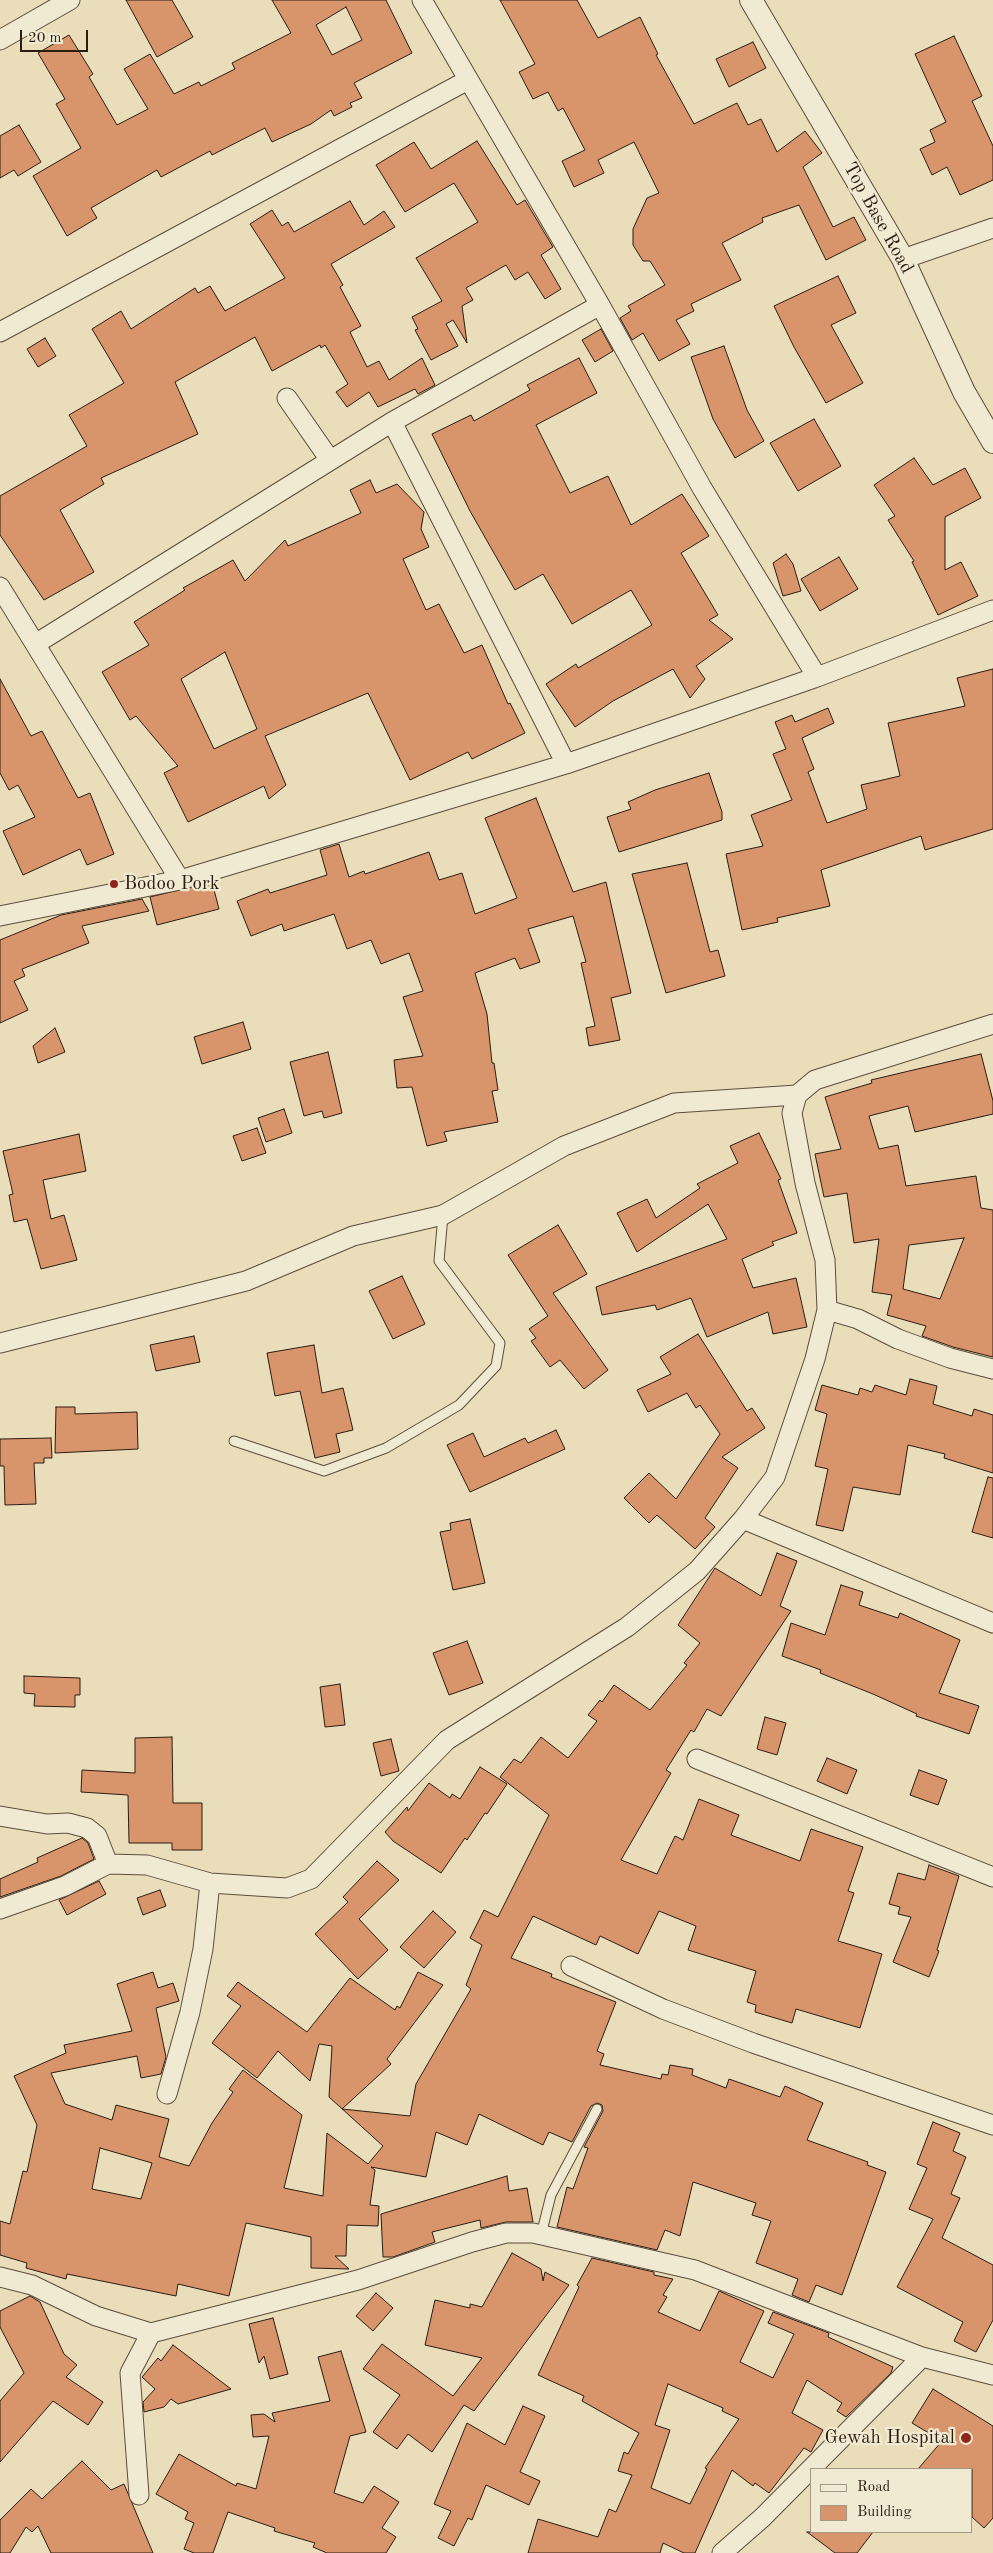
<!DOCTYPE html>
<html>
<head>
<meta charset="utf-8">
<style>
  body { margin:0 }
  #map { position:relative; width:993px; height:2553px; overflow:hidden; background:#eadeba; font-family:"Old Standard TT",serif }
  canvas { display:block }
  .legend { position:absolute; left:810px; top:2468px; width:162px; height:65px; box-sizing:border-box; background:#f1ead2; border:1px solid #a29885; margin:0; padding:6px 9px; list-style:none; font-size:15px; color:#2b1c12 }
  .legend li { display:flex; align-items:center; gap:10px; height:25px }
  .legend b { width:25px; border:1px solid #a29885 }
  .scale { position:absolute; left:20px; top:30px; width:68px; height:22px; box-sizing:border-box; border:2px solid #2b1c12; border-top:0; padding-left:6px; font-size:15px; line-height:18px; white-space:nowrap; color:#2b1c12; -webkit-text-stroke:4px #f1ead2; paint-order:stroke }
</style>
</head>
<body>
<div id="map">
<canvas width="993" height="2553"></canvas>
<ul class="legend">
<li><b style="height:6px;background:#f1ead2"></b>Road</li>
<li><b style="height:14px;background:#d8946b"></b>Building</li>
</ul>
<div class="scale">20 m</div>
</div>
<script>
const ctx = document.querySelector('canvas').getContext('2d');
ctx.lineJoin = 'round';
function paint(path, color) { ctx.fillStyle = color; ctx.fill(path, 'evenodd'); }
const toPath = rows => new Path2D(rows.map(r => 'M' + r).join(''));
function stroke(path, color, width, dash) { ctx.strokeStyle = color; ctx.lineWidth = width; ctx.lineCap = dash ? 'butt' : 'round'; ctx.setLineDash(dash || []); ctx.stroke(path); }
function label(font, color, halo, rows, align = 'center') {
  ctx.font = font + ' "Old Standard TT",serif'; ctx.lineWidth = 4.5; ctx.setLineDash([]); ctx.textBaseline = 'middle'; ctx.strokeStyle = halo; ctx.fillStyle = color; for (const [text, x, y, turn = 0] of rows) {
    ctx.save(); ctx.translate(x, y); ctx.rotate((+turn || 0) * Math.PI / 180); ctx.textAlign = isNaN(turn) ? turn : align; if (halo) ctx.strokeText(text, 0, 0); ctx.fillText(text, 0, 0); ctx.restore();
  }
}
const building = toPath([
  [126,0,172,0,193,37,157,57,126,0],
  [272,0,386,0,412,53,354,83,362,98,350,103,352,107,334,116,331,110,311,124,272,142,265,128,212,155,210,151,161,177,157,170,91,208,97,218,67,236,33,176,81,148,56,104,65,99,38,53,69,35,93,74,89,77,117,125,148,109,124,69,150,54,174,94,199,82,201,86,235,69,232,63,291,33,272,0],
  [346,7,362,40,332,55,316,25,346,7],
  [500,0,577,0,598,38,640,17,658,54,656,55,694,124,737,103,748,125,761,119,777,152,805,131,822,153,803,167,833,227,854,217,866,240,826,260,799,205,762,218,763,222,722,243,741,280,691,304,694,311,676,320,690,344,659,361,643,333,632,340,620,318,631,311,628,306,665,285,650,261,643,261,633,245,633,229,647,198,659,193,634,142,598,160,604,173,574,187,562,161,585,150,563,108,558,111,548,92,533,99,519,72,535,64,500,0],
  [954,36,982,96,972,101,993,146,993,180,960,195,947,167,932,175,920,149,935,142,930,130,946,122,915,54,954,36],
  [753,42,766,68,729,87,716,59,753,42],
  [19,125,41,162,18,176,14,170,0,178,0,136,19,125],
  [477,141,517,205,525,200,553,247,541,255,561,289,545,299,528,272,515,280,506,265,466,288,473,300,462,306,467,343,453,320,446,324,458,346,431,360,415,330,418,329,412,317,442,301,416,258,478,222,454,183,405,212,376,165,414,142,431,169,477,141],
  [350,201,364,225,384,211,395,227,331,264,343,285,340,287,361,326,350,332,367,367,379,361,389,380,422,358,435,385,418,394,415,389,378,407,369,392,347,407,336,392,348,384,325,345,321,348,320,345,272,371,255,337,248,341,175,382,198,434,101,478,104,484,60,510,94,572,44,600,0,535,0,496,87,446,69,415,124,383,92,329,121,311,131,329,195,288,198,293,210,286,225,311,285,278,250,224,272,210,282,226,288,222,294,232,350,201],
  [838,276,856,313,831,325,863,383,826,403,794,347,774,306,838,276],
  [601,329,613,351,595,362,582,340,601,329],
  [45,338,56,356,38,367,27,349,45,338],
  [724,346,747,410,764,441,735,458,713,419,691,357,724,346],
  [579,358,597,393,536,425,570,493,608,476,631,525,682,494,709,536,681,553,718,615,709,620,733,639,696,666,705,679,690,698,673,669,613,701,575,727,546,684,576,664,578,668,652,625,631,590,572,624,543,574,515,590,470,511,432,434,471,415,474,421,530,390,527,385,579,358],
  [814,419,841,466,798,491,770,443,814,419],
  [914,458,933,485,965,468,981,498,945,517,945,570,961,562,978,596,938,615,912,562,914,561,888,520,895,516,874,485,914,458],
  [370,480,376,493,397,484,424,512,421,529,429,547,403,559,426,610,439,604,464,653,482,645,508,704,510,703,525,733,472,759,468,752,410,780,368,693,265,736,286,785,269,799,264,786,188,822,164,773,178,766,136,716,130,720,102,672,149,645,134,622,185,590,183,588,233,560,245,581,285,540,288,546,361,513,350,490,370,480],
  [225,652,257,729,214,749,181,679,225,652],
  [786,554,793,564,801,591,783,596,773,563,786,554],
  [839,557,858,589,820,611,801,579,839,557],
  [993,669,993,829,925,850,921,836,821,870,830,906,777,918,778,922,742,930,726,854,763,846,751,815,792,800,773,754,786,749,775,722,792,715,795,722,828,708,834,723,802,738,814,769,808,772,827,823,867,809,861,785,900,776,888,723,965,706,957,678,993,669],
  [0,679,31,736,42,731,78,798,90,793,114,854,87,865,80,849,23,875,3,831,35,817,18,785,9,790,0,773,0,679],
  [709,773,722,812,722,820,619,852,607,817,631,809,628,802,655,790,709,773],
  [536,798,573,892,606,882,631,993,611,998,620,1040,589,1046,586,1028,595,1026,581,963,586,962,573,916,528,929,540,962,520,969,515,958,475,973,487,1014,492,1063,494,1063,498,1090,492,1091,498,1122,444,1132,447,1141,427,1146,412,1087,397,1088,394,1060,423,1056,403,997,423,991,409,953,381,964,371,940,347,949,334,914,284,931,282,924,251,936,237,901,268,889,270,893,327,875,320,850,339,844,349,877,364,871,365,874,429,852,439,880,462,873,475,914,517,898,485,818,536,798],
  [687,863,710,952,718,950,725,976,666,993,632,874,687,863],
  [212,882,219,909,157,925,150,897,212,882],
  [142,899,149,911,82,926,89,943,22,969,25,976,14,981,28,1010,0,1023,0,940,61,915,142,899],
  [243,1022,251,1049,202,1064,194,1037,243,1022],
  [55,1028,65,1052,38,1063,33,1046,55,1028],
  [328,1052,342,1113,324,1118,322,1111,304,1116,290,1062,328,1052],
  [981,1054,993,1101,993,1114,915,1132,908,1106,869,1116,879,1149,898,1145,906,1186,976,1176,981,1208,993,1210,993,1357,953,1347,922,1336,926,1326,887,1315,892,1295,872,1292,879,1239,854,1243,847,1193,824,1197,815,1154,841,1149,825,1097,872,1083,871,1080,981,1054],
  [964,1238,940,1299,903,1289,909,1245,964,1238],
  [284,1109,292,1133,266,1142,258,1118,284,1109],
  [257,1128,266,1153,242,1161,233,1136,257,1128],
  [759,1133,781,1179,778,1180,797,1233,772,1242,774,1245,742,1259,753,1288,796,1278,807,1327,773,1334,768,1312,707,1337,691,1298,657,1310,655,1305,602,1315,596,1287,727,1239,708,1204,637,1252,617,1213,647,1199,656,1218,700,1188,697,1184,738,1163,730,1146,759,1133],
  [79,1134,86,1171,43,1180,51,1219,64,1215,77,1260,41,1269,27,1219,14,1222,9,1195,13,1194,3,1151,79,1134],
  [558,1225,587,1274,553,1293,608,1370,584,1389,560,1360,550,1367,531,1341,536,1338,529,1329,548,1316,508,1255,558,1225],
  [402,1276,425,1324,393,1339,369,1291,402,1276],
  [698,1334,747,1411,752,1408,765,1428,722,1457,738,1468,705,1518,715,1527,695,1549,657,1515,649,1523,624,1498,649,1473,676,1499,720,1434,700,1405,696,1408,687,1393,648,1412,637,1390,671,1374,660,1357,698,1334],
  [194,1336,200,1362,156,1371,150,1345,194,1336],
  [314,1345,322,1393,343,1388,353,1430,336,1434,340,1452,315,1458,300,1391,275,1396,267,1353,314,1345],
  [910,1379,937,1386,933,1404,972,1416,974,1409,993,1415,993,1473,944,1458,945,1454,908,1445,900,1495,853,1487,843,1531,816,1525,828,1469,815,1466,827,1414,815,1410,822,1385,858,1395,860,1388,872,1392,875,1385,906,1395,910,1379],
  [56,1407,75,1407,75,1414,137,1412,138,1449,55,1453,56,1407],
  [556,1430,565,1449,470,1492,447,1445,473,1433,484,1457,525,1438,528,1443,556,1430],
  [51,1438,52,1458,44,1458,44,1463,34,1463,36,1504,5,1505,4,1466,0,1466,0,1439,51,1438],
  [988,1477,993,1478,993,1538,972,1532,988,1477],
  [470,1519,485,1583,453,1590,440,1532,451,1530,450,1523,470,1519],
  [777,1553,797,1561,780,1606,791,1611,721,1716,707,1709,694,1732,691,1730,666,1770,671,1773,621,1860,657,1874,675,1836,683,1840,699,1799,739,1815,731,1835,800,1861,811,1829,863,1847,848,1891,854,1893,838,1941,882,1954,860,2028,796,2009,792,2023,755,2012,756,2005,747,2002,756,1971,688,1950,696,1926,659,1911,638,1954,600,1936,596,1945,533,1916,511,1958,552,1974,551,1977,616,2002,597,2051,604,2054,600,2065,661,2079,662,2074,668,2075,670,2065,693,2069,692,2075,726,2088,729,2079,780,2097,785,2086,823,2103,807,2140,868,2162,867,2165,886,2172,842,2295,816,2285,809,2302,792,2295,798,2279,756,2263,771,2221,752,2215,756,2203,693,2182,680,2236,665,2230,657,2250,557,2227,567,2187,573,2189,588,2148,584,2147,603,2111,602,2105,597,2103,591,2106,572,2142,549,2132,543,2145,479,2114,467,2145,436,2132,426,2177,371,2167,375,2170,370,2205,379,2206,378,2226,347,2225,346,2256,335,2256,349,2269,311,2268,311,2237,246,2223,229,2296,178,2284,176,2296,67,2274,66,2279,26,2268,27,2263,0,2255,0,2221,10,2224,23,2171,27,2172,37,2125,14,2076,66,2053,64,2045,132,2031,117,1984,153,1972,158,1988,173,1983,179,2001,156,2008,166,2057,161,2074,141,2078,137,2056,51,2073,65,2104,112,2120,116,2105,169,2119,159,2157,189,2166,212,2123,233,2092,229,2089,243,2070,302,2115,284,2188,323,2196,327,2133,368,2164,383,2146,329,2097,332,2046,319,2044,310,2081,278,2051,257,2078,212,2043,241,2006,227,1996,238,1982,307,2032,350,1978,395,2010,397,2006,400,2008,418,1972,443,1985,387,2059,391,2064,342,2109,410,2116,416,2084,471,1989,466,1985,482,1945,470,1938,484,1910,498,1917,549,1815,500,1777,514,1759,521,1763,541,1737,568,1758,597,1721,588,1715,600,1700,602,1702,614,1685,650,1710,687,1665,684,1663,700,1643,678,1625,715,1568,761,1596,777,1553],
  [100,2148,152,2163,141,2199,92,2189,100,2148],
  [841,1585,863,1592,859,1605,898,1618,900,1613,960,1640,939,1693,979,1706,969,1734,916,1716,917,1714,873,1694,820,1673,821,1670,782,1656,791,1623,825,1635,841,1585],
  [467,1641,483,1683,449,1695,433,1653,467,1641],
  [24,1676,80,1678,80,1695,75,1695,75,1707,34,1706,35,1694,24,1693,24,1676],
  [340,1684,345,1725,325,1727,320,1687,340,1684],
  [765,1717,786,1723,777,1755,757,1749,765,1717],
  [172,1737,173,1803,202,1803,202,1850,172,1850,172,1843,129,1843,128,1795,81,1792,82,1770,135,1773,135,1738,172,1737],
  [391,1739,399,1771,381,1776,373,1743,391,1739],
  [827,1758,857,1770,847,1794,817,1781,827,1758],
  [480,1767,507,1784,487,1814,485,1813,467,1840,465,1838,441,1873,393,1841,385,1832,407,1807,408,1811,429,1783,450,1798,452,1794,460,1799,480,1767],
  [919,1770,947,1780,938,1805,910,1795,919,1770],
  [82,1838,88,1843,94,1859,61,1876,0,1897,0,1879,38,1862,37,1858,82,1838],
  [377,1861,399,1880,359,1919,388,1950,358,1979,315,1934,348,1902,343,1897,377,1861],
  [929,1865,959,1876,937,1950,939,1951,929,1977,893,1962,911,1917,898,1914,900,1907,889,1904,898,1873,925,1880,929,1865],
  [99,1881,106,1894,67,1915,59,1900,99,1881],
  [160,1890,166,1906,143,1915,137,1898,160,1890],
  [433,1911,456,1932,424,1968,400,1947,433,1911],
  [933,2122,960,2133,953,2151,966,2157,951,2194,960,2198,942,2238,993,2265,993,2320,976,2352,954,2341,963,2322,897,2287,933,2219,909,2209,927,2168,917,2164,933,2122],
  [507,2176,509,2191,527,2188,533,2222,506,2222,481,2228,480,2220,432,2232,435,2242,393,2257,383,2257,381,2214,507,2176],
  [512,2253,541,2269,543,2281,545,2272,569,2285,474,2411,464,2405,432,2452,408,2434,397,2449,373,2432,400,2395,363,2369,382,2344,453,2396,482,2358,425,2345,435,2300,470,2308,470,2304,482,2307,512,2253],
  [592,2258,654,2272,654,2275,673,2279,663,2295,667,2297,658,2312,700,2331,719,2291,764,2311,740,2362,773,2378,794,2334,768,2323,773,2312,829,2333,828,2337,893,2367,891,2373,846,2417,837,2411,842,2403,807,2380,792,2413,823,2430,811,2452,804,2448,769,2493,755,2483,753,2486,732,2470,695,2553,684,2553,663,2543,660,2553,528,2553,538,2519,598,2537,609,2509,616,2512,632,2475,618,2471,624,2452,628,2454,639,2433,582,2401,584,2396,538,2375,579,2287,577,2285,592,2258],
  [668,2384,723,2408,722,2411,739,2419,705,2468,707,2469,690,2504,651,2488,670,2430,655,2425,668,2384],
  [376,2293,393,2308,373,2331,356,2316,376,2293],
  [30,2296,40,2302,64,2354,77,2365,66,2377,103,2402,88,2425,53,2401,0,2462,0,2401,24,2373,0,2327,0,2311,30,2296],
  [273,2318,288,2374,270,2379,264,2356,259,2363,249,2324,273,2318],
  [173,2345,231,2389,178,2404,171,2399,164,2407,144,2412,143,2402,155,2389,142,2377,158,2358,161,2361,173,2345],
  [341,2351,366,2432,350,2436,334,2493,363,2503,374,2486,399,2502,382,2528,396,2537,386,2553,327,2553,313,2547,315,2543,274,2531,275,2528,228,2512,213,2553,194,2553,184,2549,194,2523,185,2519,188,2512,156,2494,179,2454,236,2486,237,2483,256,2489,269,2436,253,2437,251,2415,264,2414,275,2422,272,2413,330,2401,318,2357,341,2351],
  [933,2389,993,2426,993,2518,984,2528,972,2517,972,2469,918,2469,942,2441,912,2423,933,2389],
  [523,2406,545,2416,520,2472,540,2481,529,2505,486,2485,472,2520,468,2518,454,2546,438,2538,451,2511,434,2504,467,2423,505,2445,523,2406],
  [82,2461,111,2490,124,2484,153,2553,51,2553,38,2526,32,2532,26,2527,10,2553,0,2553,0,2520,31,2489,42,2499,82,2461],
  [807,2532,873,2532,857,2553,835,2553,807,2532]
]);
const service = toPath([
  [234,1441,324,1471,386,1448,459,1405,496,1366,500,1343,439,1261,443,1215],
  [541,2235,551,2195,597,2109]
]);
const minor = toPath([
  [422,0,600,305,702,488,817,677],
  [0,40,70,0],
  [903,259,993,228],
  [0,332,468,80],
  [287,398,330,460],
  [392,422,566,764],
  [0,587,180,880],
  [37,643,392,422,600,305],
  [0,916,180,880,566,764,817,677,993,610],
  [827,1310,858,1319,898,1339,950,1358,993,1369],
  [0,1343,246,1281,353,1236,443,1215,564,1146,674,1103,797,1095,815,1080,993,1024],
  [743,1519,993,1623],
  [697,1759,993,1877],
  [0,1816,47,1824,68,1823,87,1828,97,1836,108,1864],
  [0,1909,65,1886,108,1864,147,1865,210,1883,287,1888,311,1879,447,1740,627,1627,697,1571,743,1519,775,1477,815,1359,827,1310,825,1260,805,1183,792,1113,797,1095],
  [571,1966,663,2009,753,2043,993,2125],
  [167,2094,190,2012,203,1949,210,1883],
  [0,2277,32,2285,96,2316,151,2333,358,2280,472,2242,506,2233,533,2233,695,2270,922,2357,993,2375],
  [139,2495,130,2373,151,2333],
  [722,2553,762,2518,922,2357]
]);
const tertiary = toPath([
  [751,0,903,259,964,392,993,442]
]);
const markers = [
  [114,884,5,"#8f2418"],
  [966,2438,6,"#8f2418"]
];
const streetNames = [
  ["Top Base Road",878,218,61]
];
const poiNames = [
  ["Bodoo Pork",124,884],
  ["Gewah Hospital",955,2438,"right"]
];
paint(building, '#d8946b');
stroke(building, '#2b1c12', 1);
stroke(service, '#5b4c3c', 11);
stroke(minor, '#5b4c3c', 21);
stroke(tertiary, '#5b4c3c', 24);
stroke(service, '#f1ead2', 9);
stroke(minor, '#f1ead2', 19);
stroke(tertiary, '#f1ead2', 22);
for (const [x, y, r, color] of markers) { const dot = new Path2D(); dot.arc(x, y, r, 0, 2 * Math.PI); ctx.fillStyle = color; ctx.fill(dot); stroke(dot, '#f1ead2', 2); }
label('19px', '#2b1c12', '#f1ead2', streetNames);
label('19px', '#2b1c12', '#f1ead2', poiNames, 'left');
</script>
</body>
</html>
